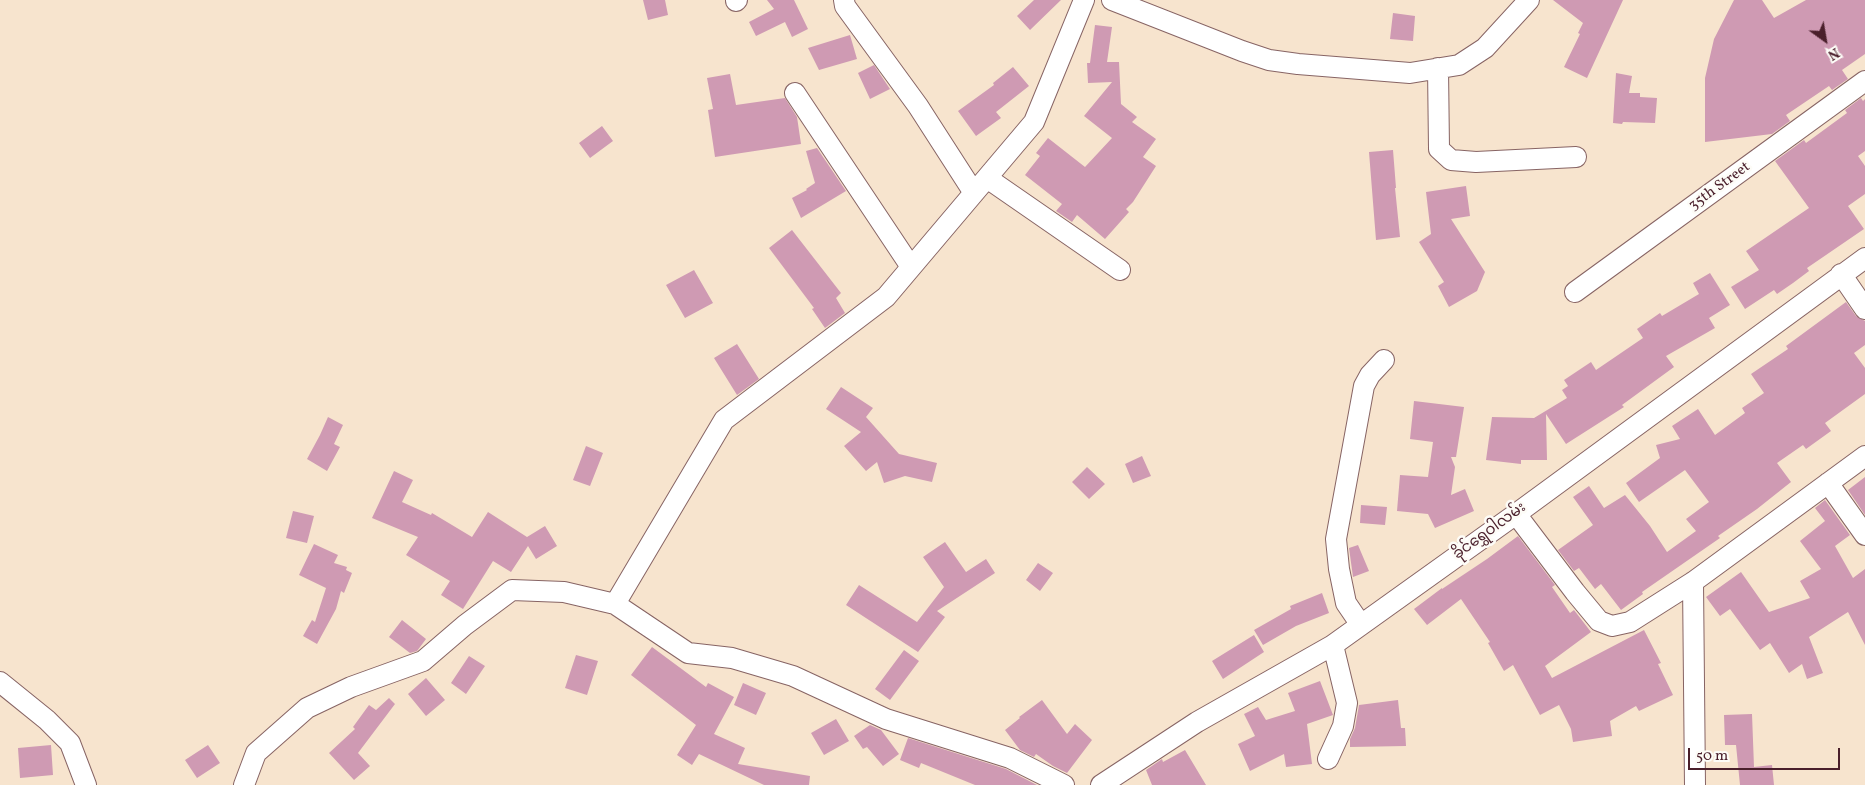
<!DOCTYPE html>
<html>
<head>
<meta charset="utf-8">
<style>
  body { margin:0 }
  #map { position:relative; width:1865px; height:785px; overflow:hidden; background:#f7e4ce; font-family:Vollkorn,serif }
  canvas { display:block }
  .north { position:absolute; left:1800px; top:15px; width:50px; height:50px; -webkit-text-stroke:4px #fdfcf7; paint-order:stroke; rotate:148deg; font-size:14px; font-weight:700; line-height:20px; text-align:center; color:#4a1f2b }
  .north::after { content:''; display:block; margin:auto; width:18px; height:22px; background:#4a1f2b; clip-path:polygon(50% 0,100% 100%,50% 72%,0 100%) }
  .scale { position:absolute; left:1688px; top:748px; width:152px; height:22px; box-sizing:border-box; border:2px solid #4a1f2b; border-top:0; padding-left:6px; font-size:15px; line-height:18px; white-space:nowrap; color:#4a1f2b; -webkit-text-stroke:4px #fdfcf7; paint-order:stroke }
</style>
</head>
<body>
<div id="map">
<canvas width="1865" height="785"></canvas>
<div class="north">N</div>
<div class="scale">50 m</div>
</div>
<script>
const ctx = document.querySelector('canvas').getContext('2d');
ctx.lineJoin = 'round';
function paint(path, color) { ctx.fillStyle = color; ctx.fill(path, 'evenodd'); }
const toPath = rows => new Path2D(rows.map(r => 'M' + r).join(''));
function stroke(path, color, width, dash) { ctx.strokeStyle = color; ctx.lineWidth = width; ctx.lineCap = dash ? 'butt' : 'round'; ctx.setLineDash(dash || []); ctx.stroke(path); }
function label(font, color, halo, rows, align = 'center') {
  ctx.font = font + ' Vollkorn,"Noto Sans Myanmar",serif'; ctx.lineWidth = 5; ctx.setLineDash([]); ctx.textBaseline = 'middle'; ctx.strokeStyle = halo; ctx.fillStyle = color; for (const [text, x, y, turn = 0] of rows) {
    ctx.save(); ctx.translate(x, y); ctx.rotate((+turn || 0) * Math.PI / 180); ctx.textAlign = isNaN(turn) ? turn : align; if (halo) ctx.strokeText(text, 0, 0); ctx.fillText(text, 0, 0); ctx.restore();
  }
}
const building = toPath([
  [643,0,665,0,668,15,648,20],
  [767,0,794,0,808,29,792,37,785,22,756,36,749,22,774,9],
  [1034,0,1061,0,1030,30,1017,16],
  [1553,0,1623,0,1587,78,1564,67,1580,34,1578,33,1583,23],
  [1734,0,1762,0,1774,18,1806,0,1865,0,1865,54,1842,70,1848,79,1832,90,1829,86,1786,115,1790,121,1772,134,1705,142,1705,78,1714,39],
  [1393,13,1415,16,1413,41,1390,39],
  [1095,25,1112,27,1107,62,1119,62,1121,104,1137,117,1132,122,1156,139,1143,157,1156,166,1133,202,1126,209,1129,212,1105,239,1077,215,1072,222,1056,211,1062,204,1025,175,1040,156,1036,153,1048,138,1085,167,1112,138,1084,116,1112,82,1088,83,1087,63,1090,63],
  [850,35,857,59,819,70,808,48],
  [874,65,890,89,870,99,858,73],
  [1013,67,1029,86,996,112,1001,118,976,136,958,111,994,85,993,83],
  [1616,73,1632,76,1629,93,1640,93,1640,97,1657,98,1655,123,1623,122,1622,124,1613,123],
  [730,74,736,105,785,98,797,117,801,144,715,157,708,110,713,109,707,78],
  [1861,98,1863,101,1865,99,1865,151,1858,156,1865,166,1865,194,1848,206,1864,229,1807,268,1809,271,1793,283,1777,294,1774,290,1745,309,1731,287,1759,270,1746,251,1809,208,1775,161,1804,140,1806,143,1847,113,1845,110],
  [602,126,613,141,590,158,579,143],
  [817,148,846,191,801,218,792,198,807,190,806,189,815,183,806,151],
  [1393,150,1396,188,1395,188,1400,237,1376,240,1369,152],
  [1466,186,1470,216,1451,219,1485,272,1477,291,1449,307,1438,286,1444,282,1419,242,1431,234,1426,192],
  [792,230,841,293,836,298,845,313,825,328,812,309,814,308,769,248],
  [694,270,713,303,685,318,666,285],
  [1710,273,1730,305,1709,318,1715,328,1666,356,1674,367,1622,405,1624,407,1566,444,1546,414,1547,460,1521,460,1521,464,1486,460,1492,417,1534,418,1567,398,1562,390,1568,386,1564,380,1591,362,1596,370,1643,338,1637,329,1660,313,1662,316,1699,294,1693,283],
  [1846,302,1856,316,1865,321,1865,345,1854,353,1865,368,1865,394,1825,423,1831,431,1806,449,1803,445,1777,463,1791,482,1757,509,1718,536,1720,538,1642,592,1643,594,1621,610,1601,584,1595,589,1579,568,1574,571,1558,550,1593,525,1573,497,1589,486,1604,508,1625,495,1650,526,1667,552,1696,531,1686,519,1709,502,1685,470,1639,502,1626,483,1660,458,1656,445,1680,439,1672,426,1698,409,1715,435,1745,413,1742,408,1764,393,1751,374,1788,349,1786,346],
  [737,344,759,379,737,395,714,358],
  [841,387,873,408,866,417,899,454,937,463,932,482,905,476,884,483,877,462,866,471,844,446,861,432,826,409],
  [1414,401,1464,407,1456,457,1451,457,1455,467,1451,495,1465,489,1474,511,1435,528,1428,514,1397,511,1400,475,1428,477,1433,442,1410,439],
  [328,417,343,425,334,444,340,447,327,471,307,459,320,435],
  [586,446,603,453,590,486,573,480],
  [1142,456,1151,476,1133,483,1125,464],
  [1087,467,1105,484,1089,499,1072,482],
  [394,471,413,480,402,502,431,515,432,513,472,537,488,512,527,537,545,526,557,546,536,559,528,546,511,572,493,561,463,609,441,595,450,581,406,555,418,537,372,518],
  [1865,477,1865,515,1848,490],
  [1825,500,1850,535,1835,546,1853,578,1865,569,1865,645,1848,612,1809,637,1823,673,1807,679,1802,664,1789,673,1770,643,1760,650,1730,609,1720,616,1706,597,1741,572,1769,612,1810,598,1800,581,1821,569,1800,541,1825,521,1815,508],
  [1361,505,1387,507,1385,525,1360,523],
  [293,511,314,516,307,543,286,538],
  [1518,536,1555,585,1552,587,1570,613,1574,610,1591,632,1545,666,1552,678,1644,630,1661,663,1658,664,1673,695,1639,711,1636,706,1610,721,1612,736,1573,742,1571,729,1559,705,1540,715,1513,665,1504,671,1488,643,1490,642,1461,599,1427,625,1414,609,1442,588,1442,589,1487,559],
  [945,542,966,572,986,559,995,573,937,611,945,617,918,652,846,605,859,585,917,622,944,587,923,557],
  [314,544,338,555,334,563,347,567,346,570,352,573,344,593,341,591,336,609,317,644,303,636,312,620,315,622,326,588,299,575],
  [1358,545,1369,571,1353,577,1349,548],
  [1038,563,1053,573,1040,591,1026,580],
  [1322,593,1329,613,1296,626,1263,645,1254,630,1291,609,1290,606],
  [402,620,426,639,417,651,410,653,389,637],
  [1254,635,1264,652,1223,679,1212,661],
  [652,647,706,687,708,683,734,697,714,734,745,748,738,764,810,776,809,785,764,785,699,754,692,765,677,755,696,725,631,675],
  [904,650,919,661,890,700,875,689],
  [576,655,598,661,587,695,565,688],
  [469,656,485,666,466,694,451,683],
  [426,678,445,700,426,716,408,694],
  [1320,681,1333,715,1307,724,1312,764,1286,767,1284,754,1250,771,1238,744,1255,736,1244,714,1258,707,1266,720,1295,711,1288,693],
  [743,683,766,693,756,715,734,705],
  [389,698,395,704,358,753,370,766,354,780,329,753,355,729,353,727,369,705,376,710],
  [1042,700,1067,734,1075,724,1092,740,1067,773,1053,766,1036,754,1034,757,1020,750,1005,730,1020,718,1019,717],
  [1398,700,1401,728,1405,728,1406,746,1350,747,1350,739,1355,728,1359,705],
  [1752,714,1754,767,1772,765,1774,785,1740,785,1736,745,1725,745,1724,715],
  [836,719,849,741,824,755,811,733],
  [870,725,881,730,899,754,883,766,867,747,863,749,854,736],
  [908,738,1006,769,1037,785,975,785,921,763,919,768,900,760],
  [51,745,53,775,20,778,18,748],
  [208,745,220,763,197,778,185,760],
  [1185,750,1206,785,1152,785,1146,770,1162,759,1163,762]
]);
const minor = toPath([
  [844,0,845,6,918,106,974,193],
  [1112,0,1242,51,1269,60,1298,64,1410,73,1459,65,1485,48,1529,0],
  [736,1,737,0],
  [1438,68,1439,149,1451,160,1476,162,1576,157],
  [795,93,911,267],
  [987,178,1120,270],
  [1841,274,1865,309],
  [1575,292,1865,81],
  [1828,483,1865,535],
  [1516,514,1575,592,1599,621,1612,626,1630,622,1693,582,1865,456],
  [1693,582,1695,785],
  [615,604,724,420,886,297,1034,122,1084,0],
  [1361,625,1346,603,1339,569,1336,539,1364,386,1370,375,1384,360],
  [0,682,47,720,70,743,86,785],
  [1328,759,1343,726,1347,703,1333,645],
  [244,785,256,753,307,708,351,687,423,661,465,625,512,590,564,592,615,604,688,653,732,658,793,676,886,719,1010,758,1064,785],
  [1101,785,1197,722,1333,645,1516,514,1865,258]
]);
const streetNames = [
  ["35th Street",1720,187,-36],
  ["ခိုင်ရွှေဝါလမ်း",1490,532,-36]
];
paint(building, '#cf9ab3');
stroke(minor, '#876464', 22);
stroke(minor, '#fff', 20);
label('15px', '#4a1f2b', '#fdfcf7', streetNames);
</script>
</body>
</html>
